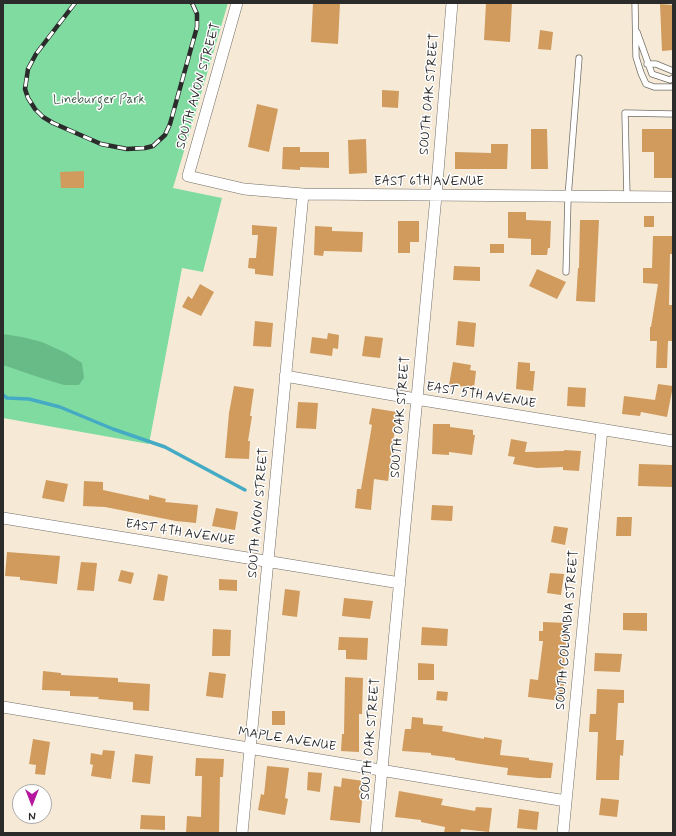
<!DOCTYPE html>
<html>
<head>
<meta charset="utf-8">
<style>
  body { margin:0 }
  #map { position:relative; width:676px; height:836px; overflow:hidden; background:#f6ead7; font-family:Mynerve,sans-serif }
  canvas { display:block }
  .frame { position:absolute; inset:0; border:4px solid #2b2b2b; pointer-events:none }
  .north { position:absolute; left:12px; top:784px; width:40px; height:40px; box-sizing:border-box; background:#fff; border:1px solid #aaa; border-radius:50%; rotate:180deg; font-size:11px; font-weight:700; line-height:16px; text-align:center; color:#2b2b2b }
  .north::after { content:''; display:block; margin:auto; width:14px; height:18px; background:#b5179e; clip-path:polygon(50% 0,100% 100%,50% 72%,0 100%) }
</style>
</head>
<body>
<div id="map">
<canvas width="676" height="836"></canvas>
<div class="frame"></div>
<div class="north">N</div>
</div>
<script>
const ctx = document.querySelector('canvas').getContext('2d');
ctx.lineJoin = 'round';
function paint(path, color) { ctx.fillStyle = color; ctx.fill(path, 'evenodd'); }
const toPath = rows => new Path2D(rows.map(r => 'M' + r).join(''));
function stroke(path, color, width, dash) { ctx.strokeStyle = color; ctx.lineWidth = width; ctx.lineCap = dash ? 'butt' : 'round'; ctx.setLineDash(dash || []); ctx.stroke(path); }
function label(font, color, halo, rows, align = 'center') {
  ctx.font = font + ' Mynerve,sans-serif'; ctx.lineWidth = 3; ctx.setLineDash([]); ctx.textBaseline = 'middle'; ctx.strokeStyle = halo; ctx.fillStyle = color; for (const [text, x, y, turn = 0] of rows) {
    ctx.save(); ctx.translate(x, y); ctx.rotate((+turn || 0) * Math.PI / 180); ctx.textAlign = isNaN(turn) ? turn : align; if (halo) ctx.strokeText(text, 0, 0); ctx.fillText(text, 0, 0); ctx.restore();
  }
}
const green = toPath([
  [3,3,228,3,173,188,222,198,203,272,182,268,149,444,3,418]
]);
const forest = toPath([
  [3,334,22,337,42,342,66,353,82,363,84,378,79,385,64,385,41,378,3,365]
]);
const stream = toPath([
  [3,395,7,398,29,399,60,407,113,429,165,447,245,490]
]);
const building = toPath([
  [313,3,340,3,338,44,311,42],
  [486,3,512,3,510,42,484,40],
  [660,4,673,5,673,50,662,51],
  [540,30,553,32,551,50,538,49],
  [382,90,399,91,398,108,382,107],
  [257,104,278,109,269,152,248,147],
  [531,129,547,129,548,169,531,169],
  [642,129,673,129,672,178,654,178,654,152,642,152],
  [366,139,367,173,349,174,348,140],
  [491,144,508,144,507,169,455,169,455,152,491,153],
  [283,147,300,147,300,152,329,152,329,168,300,167,300,170,282,169],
  [84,171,84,188,61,188,60,172],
  [508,212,526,212,526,220,551,221,550,248,548,248,547,255,531,255,531,239,508,238],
  [644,216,654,216,654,227,644,227],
  [580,220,599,220,595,302,576,301,578,268,579,268],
  [398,221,419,221,419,242,410,242,410,253,398,253],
  [252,225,277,227,273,276,255,274,255,269,248,268,249,258,256,258,258,235,252,235],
  [315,226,332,227,332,231,363,232,362,252,324,251,323,256,314,255],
  [653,236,673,236,673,254,670,254,669,305,673,305,673,341,668,341,667,368,656,368,657,341,650,341,650,327,651,327,658,284,643,283,643,268,652,268],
  [490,244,504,244,504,253,490,253],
  [454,266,480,267,480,281,453,280],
  [537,269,566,282,557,299,529,286],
  [200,284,214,292,201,316,182,307,188,296,192,299],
  [255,321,273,323,271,347,253,346],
  [458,321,476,323,474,347,456,345],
  [328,333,339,335,338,349,333,348,332,356,310,353,312,337,327,339],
  [365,336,383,338,380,358,362,356],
  [453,362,471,365,470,370,476,371,474,388,449,385],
  [518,362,530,363,530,371,535,371,533,391,516,389],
  [658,384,673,386,667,417,641,412,640,416,622,414,624,396,655,400],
  [234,386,254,389,250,416,252,416,248,441,250,441,249,459,225,458,229,413],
  [568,387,586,388,585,407,567,406],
  [298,402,318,403,316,429,296,428],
  [372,408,397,412,388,481,374,479,371,510,355,508,357,489,361,489,372,425,369,424],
  [433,424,450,424,450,427,473,430,473,435,475,435,472,455,449,452,449,455,432,454],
  [511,439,527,442,525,452,564,451,564,450,581,451,579,471,563,470,563,467,537,468,513,464,515,457,508,456],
  [639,464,673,465,673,487,638,486],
  [46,480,68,484,64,502,42,498],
  [84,481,103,482,103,490,149,500,149,495,166,499,165,502,198,505,196,523,176,521,105,507,83,506],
  [432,505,453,506,452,521,431,520],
  [216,508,238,512,235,530,212,526],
  [617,517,632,517,631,536,616,536],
  [554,526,568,528,565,545,551,542],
  [7,552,60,556,57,584,20,580,20,577,5,576],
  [81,562,97,563,94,591,77,590],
  [121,570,134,573,131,584,118,581],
  [550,573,564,574,561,595,547,593],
  [158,574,168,576,164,601,153,600],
  [219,579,237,580,237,591,219,590],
  [285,589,300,591,297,617,282,615],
  [344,598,373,601,370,619,342,616],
  [623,613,647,613,647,631,623,630],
  [543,622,567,623,566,646,562,683,564,683,562,701,528,697,530,679,538,680,543,641,539,641,539,631,543,631],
  [422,627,448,629,447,646,421,645],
  [213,629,231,630,230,656,212,656],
  [339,637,368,638,367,660,346,659,346,650,338,650],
  [595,653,622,654,620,672,594,671],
  [418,663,434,664,434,680,418,680],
  [43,671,61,673,61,675,118,678,118,682,150,684,149,711,133,710,133,702,98,699,99,697,70,696,70,691,42,690],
  [209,672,226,674,223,698,206,696],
  [345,677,363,678,362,714,359,714,359,752,341,751,342,734,344,734],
  [597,689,624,690,624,703,618,703,616,740,624,740,623,756,620,755,619,780,596,780,598,732,589,732,590,714,596,714],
  [437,691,448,692,447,701,436,700],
  [272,711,285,711,285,725,272,725],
  [412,717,423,718,423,724,443,726,442,731,484,739,484,737,502,740,500,755,529,758,529,760,553,763,551,778,539,778,507,775,508,768,480,764,455,760,455,758,431,755,431,753,402,751,405,729,411,729],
  [33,739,50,742,45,775,35,774,36,765,29,764],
  [103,750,115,751,111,779,91,776,93,765,90,764,91,753,102,755],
  [135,754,153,756,150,784,132,782],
  [196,758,224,759,223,777,220,777,219,833,186,833,187,816,201,817,202,776,195,776],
  [267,766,289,768,285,798,288,799,285,815,258,810,261,794,264,795],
  [308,772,322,773,320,792,307,790],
  [342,778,364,781,360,823,330,820,334,786,341,787],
  [399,791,443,799,441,805,475,811,476,807,492,808,489,832,461,829,460,833,444,833,445,827,421,822,421,820,395,817],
  [601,798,619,800,617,817,599,815],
  [519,809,539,812,537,830,517,828],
  [141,815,165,816,165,830,140,829]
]);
const service = toPath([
  [635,3,636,57,641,73,646,84,654,87,673,87],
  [637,32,652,74,670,80,673,78],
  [647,64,656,64,673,71],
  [627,197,625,113,673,114],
  [566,272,568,197,579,58]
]);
const minor = toPath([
  [237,3,188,176,244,189,303,194,673,197],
  [285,376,416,399,673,441],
  [3,518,400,583],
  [3,707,566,801],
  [242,833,303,194],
  [376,833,436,196,452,3],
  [563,833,602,429]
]);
const rail = toPath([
  [75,3,36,54,28,69,25,89,28,98,35,109,43,117,53,123,101,144,127,149,145,148,153,146,165,135,170,124,197,27,197,14,192,3]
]);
const streetNames = [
  ["SOUTH AVON STREET",199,86,-74],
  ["SOUTH OAK STREET",430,94,-85],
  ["EAST 6TH AVENUE",429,182],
  ["EAST 5TH AVENUE",481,396,9],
  ["SOUTH OAK STREET",401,417,-85],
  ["SOUTH AVON STREET",259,513,-85],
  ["EAST 4TH AVENUE",180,533,9],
  ["SOUTH COLUMBIA STREET",568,630,-85],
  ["SOUTH OAK STREET",371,739,-85],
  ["MAPLE AVENUE",287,740,9]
];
const parkNames = [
  ["Lineburger Park",99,100]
];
paint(green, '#80dba1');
paint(forest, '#68bb87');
stroke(stream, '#45abc5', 3.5);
paint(building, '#d09b5d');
stroke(service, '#726e67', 7);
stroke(minor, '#726e67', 12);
stroke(service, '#fff', 5.5);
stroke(minor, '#fff', 11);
stroke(rail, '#2b2b2b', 4.5);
stroke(rail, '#fff', 3, [9]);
label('13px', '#2b2b2b', '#fff', streetNames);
label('13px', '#44604e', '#fff', parkNames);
</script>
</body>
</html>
